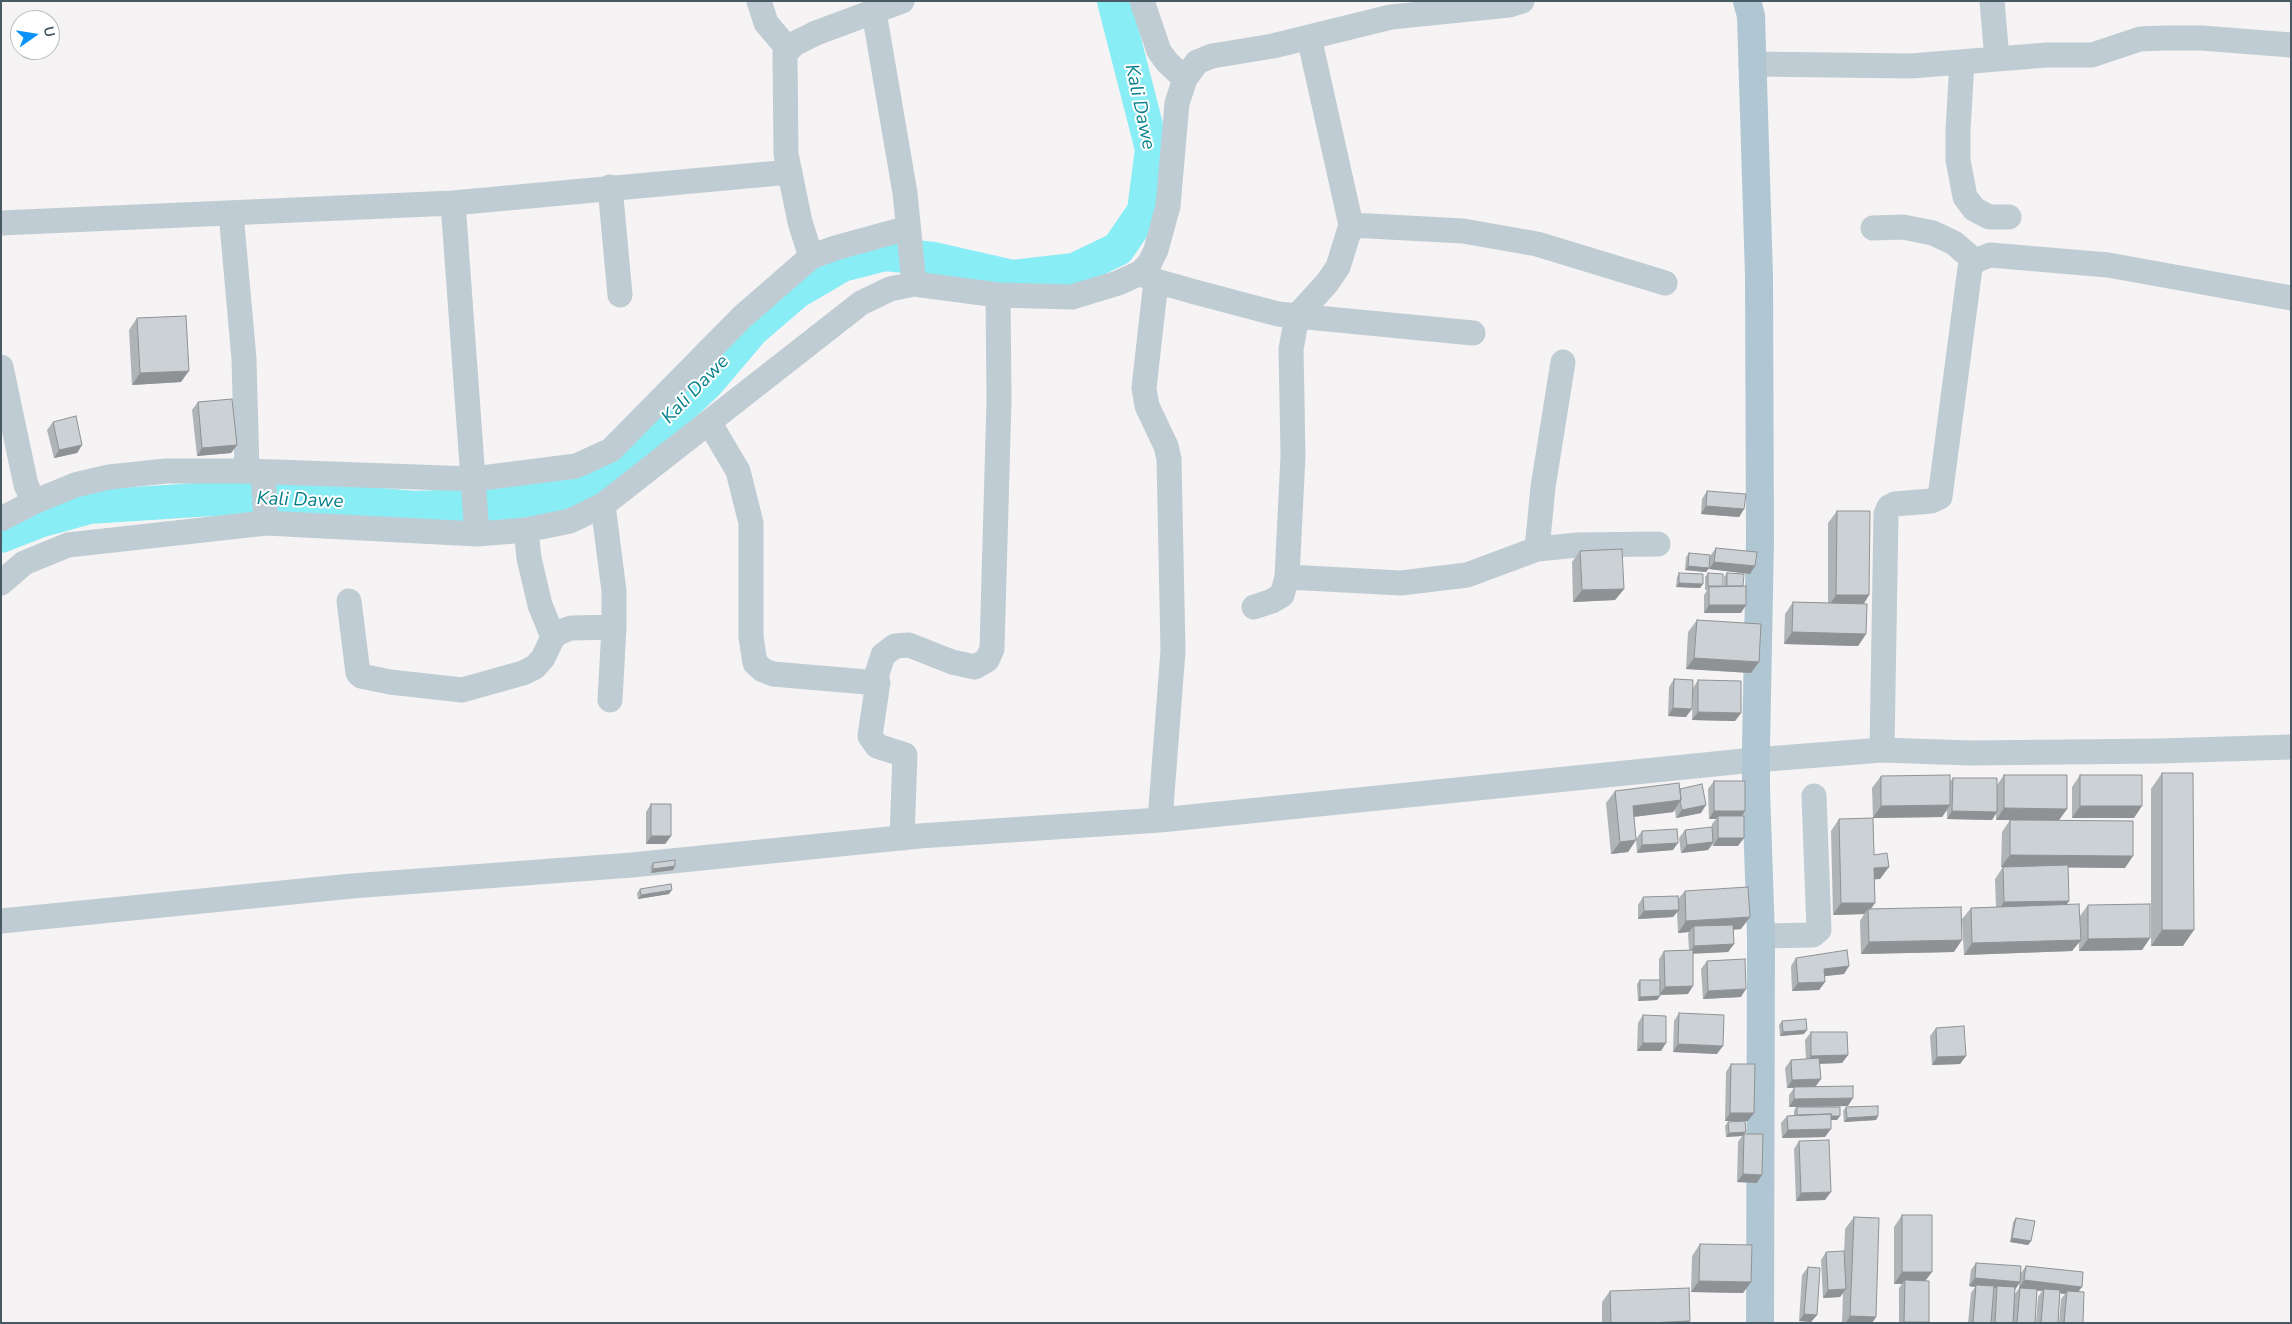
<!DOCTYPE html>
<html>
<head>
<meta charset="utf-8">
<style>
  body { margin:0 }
  #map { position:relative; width:2292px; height:1324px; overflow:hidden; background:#f5f3f3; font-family:"Nunito Sans",sans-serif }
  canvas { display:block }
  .frame { position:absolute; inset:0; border:2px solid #485a63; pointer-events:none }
  .north { position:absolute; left:10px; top:10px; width:50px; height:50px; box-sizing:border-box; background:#fff; border:1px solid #b6bdc1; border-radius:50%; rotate:77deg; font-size:14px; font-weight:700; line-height:20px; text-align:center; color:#485a63 }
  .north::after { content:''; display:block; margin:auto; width:18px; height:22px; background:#0a92f8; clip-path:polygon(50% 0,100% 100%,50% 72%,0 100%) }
</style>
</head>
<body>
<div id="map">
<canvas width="2292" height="1324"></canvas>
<div class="frame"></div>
<div class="north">U</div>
</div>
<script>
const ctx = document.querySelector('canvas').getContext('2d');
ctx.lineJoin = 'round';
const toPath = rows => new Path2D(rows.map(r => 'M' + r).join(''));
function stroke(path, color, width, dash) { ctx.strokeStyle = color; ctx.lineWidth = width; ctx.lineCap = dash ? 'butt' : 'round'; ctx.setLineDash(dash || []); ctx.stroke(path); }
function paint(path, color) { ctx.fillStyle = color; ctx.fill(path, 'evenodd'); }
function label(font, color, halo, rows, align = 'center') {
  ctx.font = font + ' "Nunito Sans",sans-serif'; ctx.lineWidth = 4; ctx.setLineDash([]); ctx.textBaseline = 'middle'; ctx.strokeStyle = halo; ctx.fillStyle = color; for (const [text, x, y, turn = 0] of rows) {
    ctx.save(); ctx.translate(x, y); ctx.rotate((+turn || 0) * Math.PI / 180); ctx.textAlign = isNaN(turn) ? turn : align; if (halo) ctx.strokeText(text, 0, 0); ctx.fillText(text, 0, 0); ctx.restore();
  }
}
const river = toPath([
  [1,536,42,520,89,507,212,499,348,502,414,508,495,505,554,496,601,476,641,445,707,383,753,329,796,292,842,265,885,254,934,259,1013,277,1074,270,1118,249,1144,211,1152,149,1114,1]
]);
const minor = toPath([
  [759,1,766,23,788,49],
  [1142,1,1159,51,1167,62,1185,79],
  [874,12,905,193,914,284],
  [1997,59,2047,55,2092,55,2140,39,2163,38,2202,38,2291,45],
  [1962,62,1958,130,1958,160,1965,197,1974,209,1989,217,2009,217],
  [1751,64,1911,66,1997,59,1992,1],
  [610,187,620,295],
  [453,203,790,172],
  [231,213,244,359,247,471],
  [1,223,453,203,477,534],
  [1351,225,1463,231,1537,244,1665,283],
  [1873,228,1903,227,1933,233,1954,243,1975,261],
  [811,257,800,222,786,154,785,54,794,44,816,33,902,1],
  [1142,274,1156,281,1195,292,1278,314,1297,316,1291,349,1293,456,1287,577,1282,595,1272,601,1254,607],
  [1156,281,1144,388,1147,406,1166,446,1169,459,1173,651,1160,820],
  [1297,316,1327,283,1338,267,1351,225,1309,37],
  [1297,316,1473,333],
  [1,367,26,485,34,502],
  [709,422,738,471,751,523,751,637,755,663,763,670,773,674,878,683],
  [263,473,266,523],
  [1,519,34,502,75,485,109,477,166,471,247,471,474,479,576,466,611,450,742,317,811,257,835,248,908,228],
  [526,530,529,558,540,605,553,637],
  [1537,549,1543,487,1563,362],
  [1287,577,1401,583,1467,575,1537,549,1578,545,1658,544],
  [1,583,24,563,68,545,266,523,477,534,526,530,570,521,603,505,861,303,890,289,914,284,998,295,1072,297,1118,283,1140,273,1149,264,1156,250,1168,206,1177,103,1185,79,1197,62,1212,56,1273,46,1391,17,1509,5,1522,1],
  [349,601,358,673,361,676,390,682,462,690,523,673,535,667,543,658,553,637,560,632,571,628,614,627,614,591,603,505],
  [610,700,614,627],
  [1882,750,1886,514,1889,507,1895,504,1931,501,1940,497,1970,268,1975,261,1990,255,2108,265,2291,298],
  [902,838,905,755,877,746,870,736,877,689,877,674,883,655,895,646,909,645,952,662,975,667,987,660,992,649,999,400,998,295],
  [1,921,352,886,632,865,919,836,1160,820,1754,760,1882,750,1970,753,2160,751,2291,747],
  [1761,936,1813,935,1819,930,1814,796]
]);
const major = toPath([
  [1747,1,1751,16,1759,276,1760,540,1756,747],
  [1756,790,1761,936,1760,1323]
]);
const majorBridge = toPath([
  [1756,747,1756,790]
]);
const wall = toPath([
  [137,318,181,382,132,385,129,330],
  [198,402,237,445,231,453,197,456,192,410],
  [53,422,82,445,77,453,54,458,47,430],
  [1707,491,1744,509,1739,517,1701,514,1702,499],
  [1837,511,1869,595,1864,604,1866,634,1858,646,1784,644,1785,614,1793,602,1828,603,1828,523],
  [1716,548,1755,566,1750,574,1709,569,1710,556],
  [1580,551,1624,589,1615,600,1573,602,1572,562],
  [1689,553,1709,568,1706,572,1685,570,1686,557],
  [1679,573,1700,588,1676,587,1677,577],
  [1708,573,1724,587,1724,577,1727,573,1741,613,1704,613,1704,595,1707,590,1705,590,1705,577],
  [1697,620,1759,662,1751,673,1686,669,1688,632],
  [1674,679,1686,717,1668,716,1669,687],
  [1698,680,1741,713,1735,721,1692,720,1693,688],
  [2162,773,2183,946,2151,946,2151,789],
  [2004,775,2067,809,2059,820,1996,820,1996,813,1992,820,1947,819,1947,810,1942,817,1873,818,1872,788,1881,776,1950,781,1953,778,1997,785],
  [2080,775,2134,818,2072,818,2072,787],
  [1714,781,1745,811,1742,816,1738,846,1713,846,1713,844,1708,850,1681,853,1679,838,1685,830,1712,834,1712,824,1716,819,1709,819,1708,789],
  [1680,789,1701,813,1676,818,1675,810,1673,812,1634,817,1636,840,1628,852,1611,854,1606,803,1615,791],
  [651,804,671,836,665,844,646,844,646,812],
  [1839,819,1874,855,1880,879,1875,879,1875,903,1871,909,1954,952,1861,954,1860,921,1864,914,1833,915,1831,831],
  [2010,820,2125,868,2068,867,2069,901,2067,904,2080,916,2088,905,2150,938,2142,950,2079,951,2079,942,2072,951,1964,955,1962,919,1971,908,1996,907,1995,879,2003,867,2001,867,2002,832],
  [1642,831,1673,850,1637,853,1636,839],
  [653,863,675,866,673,870,651,873,650,867],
  [640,889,669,894,638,899,637,893],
  [1685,891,1741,929,1733,930,1734,944,1728,952,1693,953,1688,994,1660,995,1660,996,1657,1000,1638,1001,1637,984,1640,980,1659,980,1659,959,1664,951,1689,950,1688,934,1689,932,1678,933,1677,912,1673,917,1638,919,1638,905,1643,897,1678,899],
  [1796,958,1849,966,1844,974,1824,976,1825,982,1819,990,1792,991,1791,966],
  [1707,961,1741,997,1703,999,1701,969],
  [1679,1013,1717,1054,1673,1052,1674,1021],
  [1643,1015,1661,1051,1637,1051,1638,1023],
  [1782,1021,1804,1034,1780,1036,1779,1025],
  [1936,1028,1966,1056,1960,1064,1932,1065,1930,1036],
  [1811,1032,1848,1055,1842,1063,1820,1064,1821,1079,1815,1087,1848,1106,1814,1107,1837,1120,1831,1120,1825,1137,1782,1138,1781,1123,1787,1116,1794,1115,1794,1111,1796,1107,1789,1107,1789,1095,1794,1088,1787,1088,1785,1068,1791,1060,1806,1059,1805,1040],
  [1731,1064,1748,1121,1745,1121,1746,1132,1744,1134,1757,1183,1737,1182,1738,1142,1742,1136,1726,1137,1725,1126,1728,1122,1741,1121,1725,1121,1726,1072],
  [1846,1107,1878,1116,1876,1120,1844,1122,1843,1111],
  [1799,1141,1825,1200,1796,1201,1794,1149],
  [1902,1215,1926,1281,1928,1323,1899,1323,1899,1288,1902,1284,1894,1284,1894,1227],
  [1854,1217,1876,1317,1872,1323,1842,1323,1843,1293,1840,1297,1823,1298,1821,1260,1826,1252,1844,1256,1845,1229],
  [2016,1218,2031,1241,2028,1245,2010,1242,2013,1222],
  [1700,1244,1751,1282,1743,1293,1691,1292,1692,1256],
  [1976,1263,2021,1273,2026,1266,2078,1291,2083,1323,2059,1323,2061,1299,2065,1294,2060,1293,2058,1323,2036,1323,2038,1297,2042,1291,2037,1291,2035,1323,1968,1323,1971,1293,1975,1287,1969,1286,1971,1270],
  [2019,1283,2019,1288,2015,1294,2015,1289],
  [1808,1267,1817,1315,1811,1322,1799,1321,1802,1275],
  [1610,1291,1690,1321,1689,1323,1602,1323,1602,1302]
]);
const shadedWall = toPath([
  [189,371,181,382,132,385,140,373],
  [82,445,77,453,54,458,59,450],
  [237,445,231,453,197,456,202,448],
  [1706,506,1744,509,1739,517,1701,514],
  [1714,562,1755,566,1750,574,1709,569],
  [1688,566,1709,568,1706,572,1685,570],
  [1679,583,1703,584,1700,588,1676,587],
  [1624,589,1615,600,1573,602,1582,590],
  [1836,595,1869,595,1861,607,1828,607],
  [1709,605,1746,605,1741,613,1704,613],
  [1792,632,1866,634,1858,646,1784,644],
  [1694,658,1759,662,1751,673,1686,669],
  [1673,708,1692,709,1686,717,1668,716],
  [1698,712,1741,713,1735,721,1692,720],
  [1681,800,1673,812,1624,818,1633,806],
  [1706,805,1701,813,1676,818,1682,810],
  [1950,805,1942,817,1873,818,1881,806],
  [2080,806,2142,806,2134,818,2072,818],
  [2004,808,2067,809,2059,820,1996,820],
  [1714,811,1745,811,1740,819,1718,816,1716,819,1709,819],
  [1952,811,1997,812,1992,820,1947,819],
  [651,836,671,836,665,844,646,844],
  [1718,838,1744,838,1738,846,1713,846],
  [1636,840,1628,852,1611,854,1620,842],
  [1713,842,1708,850,1681,853,1687,845],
  [1678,843,1673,850,1637,853,1642,845],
  [2010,855,2133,856,2125,868,2001,867],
  [675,866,673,870,651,873,653,869],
  [1889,867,1880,879,1866,880,1874,868],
  [672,890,669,894,638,899,641,895],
  [2069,901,2061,913,1996,914,2004,902],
  [1841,903,1875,903,1868,912,1868,909,1864,914,1833,915],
  [1679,910,1673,917,1638,919,1644,911],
  [1750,917,1741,929,1694,932,1694,926,1689,932,1678,933,1686,921],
  [2162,930,2194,930,2183,946,2151,946],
  [2150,938,2142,950,2079,951,2088,939],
  [1962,940,1954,952,1861,954,1869,942],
  [2081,940,2072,951,1964,955,1972,943],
  [1734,944,1728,952,1689,954,1694,946],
  [1849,966,1844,974,1818,977,1824,969],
  [1825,982,1819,990,1792,991,1798,983],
  [1693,986,1688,994,1659,995,1665,987],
  [1746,989,1741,997,1703,999,1708,991],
  [1660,996,1657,1000,1638,1001,1640,997],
  [1807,1030,1804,1034,1780,1036,1783,1032],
  [1643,1043,1666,1043,1661,1051,1637,1051],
  [1678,1044,1723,1046,1717,1054,1673,1052],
  [1848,1055,1842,1063,1806,1064,1811,1056],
  [1966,1056,1960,1064,1932,1065,1937,1057],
  [1821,1079,1815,1087,1787,1088,1792,1080],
  [1853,1098,1848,1106,1789,1107,1794,1099],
  [1730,1113,1754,1113,1748,1121,1725,1121],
  [1797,1116,1840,1116,1837,1120,1794,1120],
  [1878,1116,1876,1120,1844,1122,1847,1118],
  [1831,1129,1825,1137,1782,1138,1788,1130],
  [1746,1132,1742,1136,1726,1137,1729,1133],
  [1743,1174,1762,1175,1757,1183,1737,1182],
  [1831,1192,1825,1200,1796,1201,1801,1193],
  [2012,1238,2031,1241,2028,1245,2010,1242],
  [1902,1272,1932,1272,1923,1284,1905,1280,1902,1284,1894,1284],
  [1975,1278,2020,1282,2015,1290,1997,1286,1996,1288,1976,1287,1976,1285,1975,1287,1969,1286],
  [2024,1280,2082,1287,2076,1295,2067,1291,2065,1294,2044,1291,2044,1289,2042,1291,2019,1288],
  [1699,1281,1751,1282,1743,1293,1691,1292],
  [1846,1289,1840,1297,1823,1298,1828,1290],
  [1804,1314,1817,1315,1811,1322,1799,1321],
  [1850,1316,1876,1317,1872,1323,1846,1323],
  [1690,1321,1689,1323,1649,1323],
  [1904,1322,1929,1322,1928,1323,1903,1323]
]);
const building = toPath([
  [186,316,189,371,140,373,137,318,186,316],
  [232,399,237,445,202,448,198,402,232,399],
  [76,416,82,445,59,450,53,422,76,416],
  [1707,491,1746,494,1744,509,1706,506,1707,491],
  [1837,511,1870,511,1869,595,1836,595,1837,511],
  [1716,548,1757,552,1755,566,1714,562,1716,548],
  [1622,549,1624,589,1582,590,1580,551,1622,549],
  [1689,553,1710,555,1709,568,1688,566,1689,553],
  [1679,573,1703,574,1703,584,1679,583,1679,573],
  [1708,573,1723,574,1723,586,1708,586,1708,573],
  [1727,573,1744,574,1743,586,1727,586,1727,573],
  [1746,586,1746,605,1709,605,1709,587,1746,586],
  [1793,602,1867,604,1866,634,1792,632,1793,602],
  [1697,620,1761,624,1759,662,1694,658,1697,620],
  [1674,679,1693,680,1692,709,1673,708,1674,679],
  [1698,680,1741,681,1741,713,1698,712,1698,680],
  [2162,773,2193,773,2194,930,2162,930,2162,773],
  [1950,775,1950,805,1881,806,1881,776,1950,775],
  [2004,775,2067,775,2067,809,2004,808,2004,775],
  [2080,775,2142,775,2142,806,2080,806,2080,775],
  [1953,778,1997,778,1997,812,1952,811,1953,778],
  [1714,781,1745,781,1745,811,1714,811,1714,781],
  [1679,783,1681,800,1633,806,1636,840,1620,842,1615,791,1679,783],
  [1702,784,1706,805,1682,810,1680,802,1681,800,1680,789,1702,784],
  [651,804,671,804,671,836,651,836,651,804],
  [1718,816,1744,816,1744,838,1718,838,1718,816],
  [1873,818,1874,855,1887,853,1889,867,1874,868,1875,903,1841,903,1839,819,1873,818],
  [2010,820,2133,821,2133,856,2010,855,2010,820],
  [1712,827,1713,842,1687,845,1685,830,1712,827],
  [1677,829,1678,843,1642,845,1642,831,1677,829],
  [675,860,675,866,653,869,653,863,675,860],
  [2068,865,2069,901,2004,902,2003,867,2068,865],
  [671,884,672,890,641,895,640,889,671,884],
  [1748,887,1750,917,1686,921,1685,891,1748,887],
  [1678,896,1679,910,1644,911,1643,897,1678,896],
  [2079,904,2081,940,1972,943,1971,908,2079,904],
  [2150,904,2150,938,2088,939,2088,905,2150,904],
  [1961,907,1962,940,1869,942,1868,909,1961,907],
  [1733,925,1734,944,1694,946,1694,926,1733,925],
  [1693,950,1693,986,1665,987,1664,951,1693,950],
  [1847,950,1849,966,1824,969,1825,982,1798,983,1796,958,1847,950],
  [1745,959,1746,989,1708,991,1707,961,1745,959],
  [1640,980,1660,980,1660,996,1640,997,1640,980],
  [1679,1013,1724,1015,1723,1046,1678,1044,1679,1013],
  [1643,1015,1666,1016,1666,1043,1643,1043,1643,1015],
  [1806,1019,1807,1030,1783,1032,1782,1021,1806,1019],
  [1964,1026,1966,1056,1937,1057,1936,1028,1964,1026],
  [1811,1032,1847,1032,1848,1055,1811,1056,1811,1032],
  [1819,1058,1821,1079,1792,1080,1791,1060,1819,1058],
  [1731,1064,1755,1064,1754,1113,1730,1113,1731,1064],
  [1853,1086,1853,1098,1794,1099,1794,1087,1853,1086],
  [1878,1106,1878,1116,1847,1118,1846,1107,1878,1106],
  [1797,1107,1840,1107,1840,1116,1831,1116,1831,1114,1797,1115,1797,1107],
  [1831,1114,1831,1129,1788,1130,1787,1116,1831,1114],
  [1745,1121,1746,1132,1729,1133,1728,1122,1745,1121],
  [1744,1134,1763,1134,1762,1175,1743,1174,1744,1134],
  [1829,1140,1831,1192,1801,1193,1799,1141,1829,1140],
  [1902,1215,1932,1215,1932,1272,1902,1272,1902,1215],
  [1854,1217,1879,1218,1876,1317,1850,1316,1854,1217],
  [2016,1218,2035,1221,2031,1241,2012,1238,2016,1218],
  [1700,1244,1752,1245,1751,1282,1699,1281,1700,1244],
  [1844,1251,1846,1289,1828,1290,1826,1252,1844,1251],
  [1976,1263,2021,1266,2020,1282,1975,1278,1976,1263],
  [2026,1266,2083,1272,2082,1287,2024,1280,2026,1266],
  [1808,1267,1820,1268,1817,1315,1804,1314,1808,1267],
  [1905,1280,1929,1281,1929,1322,1904,1322,1905,1280],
  [1976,1285,1994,1286,1991,1323,1973,1323,1976,1285],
  [1997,1286,2015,1287,2013,1323,1995,1323,1997,1286],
  [1689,1288,1690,1321,1649,1323,1611,1323,1610,1291,1689,1288],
  [2020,1288,2037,1289,2035,1323,2017,1323,2020,1288],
  [2044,1289,2060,1290,2058,1323,2041,1323,2044,1289],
  [2067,1291,2084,1292,2083,1323,2064,1323,2067,1291]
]);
const waterNames = [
  ["Kali Dawe",1139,107,78],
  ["Kali Dawe",696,390,-46],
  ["Kali Dawe",300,501,2]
];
stroke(river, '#88edf5', 34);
stroke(minor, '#c0ccd3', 25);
stroke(major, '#b0c7d3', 28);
stroke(majorBridge, '#b0c7d3', 28);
paint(wall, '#afb4b7');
paint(shadedWall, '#8f9295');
paint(building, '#ccd1d5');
stroke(building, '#8f9295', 1);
label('italic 19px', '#05808a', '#fff', waterNames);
</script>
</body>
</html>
